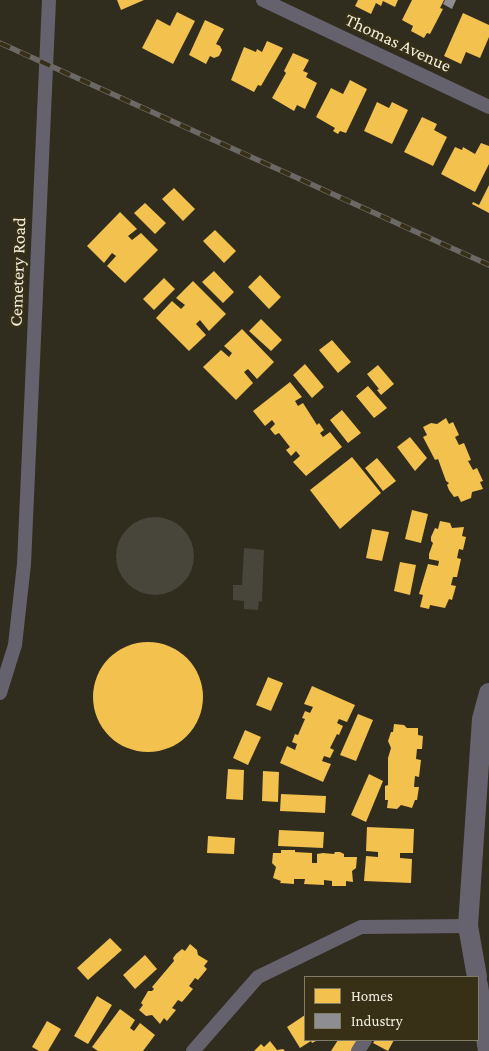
<!DOCTYPE html>
<html>
<head>
<meta charset="utf-8">
<style>
  body { margin:0 }
  #map { position:relative; width:489px; height:1051px; overflow:hidden; background:#302c1e; font-family:"Crimson Pro",serif }
  canvas { display:block }
  .legend { position:absolute; left:304px; top:976px; width:175px; height:65px; box-sizing:border-box; background:#373017; border:1px solid #817c67; margin:0; padding:6px 9px; list-style:none; font-size:15px; color:#f1edde }
  .legend li { display:flex; align-items:center; gap:10px; height:25px }
  .legend b { width:25px; border:1px solid #817c67 }
</style>
</head>
<body>
<div id="map">
<canvas width="489" height="1051"></canvas>
<ul class="legend">
<li><b style="height:14px;background:#f2c14e"></b>Homes</li>
<li><b style="height:14px;background:#8d8d92"></b>Industry</li>
</ul>
</div>
<script>
const ctx = document.querySelector('canvas').getContext('2d');
ctx.lineJoin = 'round';
function paint(path, color) { ctx.fillStyle = color; ctx.fill(path, 'evenodd'); }
const toPath = rows => new Path2D(rows.map(r => 'M' + r).join(''));
function stroke(path, color, width, dash) { ctx.strokeStyle = color; ctx.lineWidth = width; ctx.lineCap = dash ? 'butt' : 'round'; ctx.setLineDash(dash || []); ctx.stroke(path); }
function label(font, color, halo, rows, align = 'center') {
  ctx.font = font + ' "Crimson Pro",serif'; ctx.lineWidth = 5; ctx.setLineDash([]); ctx.textBaseline = 'middle'; ctx.strokeStyle = halo; ctx.fillStyle = color; for (const [text, x, y, turn = 0] of rows) {
    ctx.save(); ctx.translate(x, y); ctx.rotate((+turn || 0) * Math.PI / 180); ctx.textAlign = isNaN(turn) ? turn : align; if (halo) ctx.strokeText(text, 0, 0); ctx.fillText(text, 0, 0); ctx.restore();
  }
}
const homes = toPath([
  [117,0,144,0,121,10],
  [358,0,398,0,395,7,383,1,381,6,376,3,371,14,355,6],
  [412,0,444,0,440,8,443,9,430,34,427,33,424,38,411,31,413,26,402,20],
  [177,12,195,21,173,64,142,48,157,19,170,26],
  [463,13,489,25,489,37,480,58,466,52,461,64,444,56],
  [205,20,224,29,216,44,220,46,222,50,219,56,214,58,210,56,206,64,189,55],
  [267,41,283,48,261,86,258,85,254,92,231,80,244,47,256,52,257,49,262,52],
  [293,53,309,60,303,71,308,73,306,77,317,83,305,109,297,105,294,111,272,98,286,73,284,71],
  [350,80,367,89,346,133,340,131,338,134,333,131,335,128,316,117,331,88,343,94],
  [377,102,389,108,392,102,408,110,392,144,364,131],
  [422,117,437,124,434,130,447,137,433,166,404,152],
  [481,143,489,146,489,164,475,192,441,174,455,147,462,150,463,147,475,154],
  [489,185,489,213,472,204,473,202,479,205],
  [174,188,195,209,183,221,162,199],
  [145,203,166,223,155,234,134,213],
  [120,212,137,229,128,236,132,240,141,233,158,250,125,283,107,266,116,256,112,253,104,263,87,246],
  [215,230,236,251,224,263,203,241],
  [214,271,234,292,223,303,202,282],
  [260,275,281,297,269,309,248,287],
  [164,278,175,289,154,310,143,299],
  [193,281,226,314,209,331,200,320,196,324,206,335,189,351,156,318,172,301,181,309,185,305,176,298],
  [261,319,282,340,271,351,249,331],
  [242,329,274,362,257,379,248,369,244,372,253,383,236,400,203,367,221,350,229,357,232,353,224,346],
  [332,340,351,362,338,373,319,350],
  [305,364,324,387,312,398,293,375],
  [378,365,394,384,381,395,377,390,379,389,367,374],
  [290,382,302,397,295,401,298,406,303,403,317,425,319,423,324,430,320,433,323,437,330,432,342,447,306,476,293,462,300,456,296,451,291,456,286,450,290,447,279,433,275,435,270,429,275,424,272,420,265,426,253,411],
  [368,386,387,408,374,418,356,396],
  [342,410,361,433,348,443,330,420],
  [446,418,449,424,453,422,459,435,455,437,459,445,464,443,471,460,468,461,473,470,477,468,483,481,480,482,483,489,472,492,471,498,461,502,458,496,454,497,449,490,447,485,449,483,446,481,438,459,435,460,423,437,427,435,423,427,431,423,437,424],
  [410,437,427,458,415,471,397,447],
  [352,457,381,493,340,529,310,490],
  [377,458,396,481,383,491,365,468],
  [412,510,428,514,421,543,405,539],
  [440,521,450,523,452,528,464,527,462,536,466,537,463,550,459,549,457,558,461,559,457,577,453,577,451,585,456,586,452,600,449,599,445,608,430,605,429,609,420,607,423,595,419,594,428,564,438,566,439,561,429,559,429,554,433,543,431,541,431,537,435,528,438,529],
  [372,529,389,532,382,561,366,558],
  [400,562,416,565,410,595,394,591],
  '93 697a55 55 0 1 1 110 0a55 55 0 1 1-110 0Z',
  [268,677,283,683,271,711,256,705],
  [312,686,355,705,347,722,339,719,337,723,343,726,339,735,337,734,330,748,334,750,330,758,324,756,322,761,331,764,323,782,280,763,287,746,295,750,297,744,292,742,295,734,298,735,305,719,302,718,305,711,310,713,313,707,304,704],
  [358,714,373,720,356,761,340,755],
  [394,724,404,725,407,728,418,728,418,735,423,736,422,749,417,749,416,759,421,760,419,777,415,776,414,787,419,787,417,800,415,800,412,808,401,805,397,809,387,808,388,800,385,800,385,786,388,785,388,758,391,748,388,741,391,732,393,732],
  [245,730,261,737,248,765,233,758],
  [228,769,244,770,243,800,226,799],
  [263,771,279,772,278,802,262,801],
  [369,774,383,781,366,822,351,815],
  [281,794,326,796,325,813,280,811],
  [367,827,414,829,413,853,400,853,400,858,412,859,411,883,364,881,366,856,378,857,378,852,366,851],
  [279,830,324,832,323,848,278,846],
  [208,836,235,838,234,854,207,853],
  [281,850,295,850,295,852,312,853,312,863,317,863,317,854,323,853,334,854,335,852,340,852,344,854,344,857,357,857,356,868,352,871,353,882,346,881,346,886,332,886,332,881,324,880,324,885,304,884,305,879,294,879,294,884,280,883,281,881,273,878,276,867,272,863,273,853,281,853],
  [110,938,122,950,88,980,77,968],
  [190,944,197,950,198,955,208,961,204,966,207,969,198,980,195,978,189,986,193,989,182,1002,178,1000,172,1008,176,1010,167,1021,164,1018,160,1024,152,1015,146,1016,139,1010,143,1005,141,1003,148,991,152,991,154,989,152,987,174,961,173,958,176,954,182,949,185,951],
  [145,955,157,969,135,989,123,975],
  [97,996,112,1005,88,1044,74,1036],
  [120,1009,135,1020,130,1028,134,1031,140,1023,155,1035,143,1051,98,1051,92,1047],
  [305,1015,305,1040,318,1040,312,1043,311,1041,300,1048,287,1027],
  [47,1021,61,1029,48,1051,39,1051,32,1047],
  [338,1040,358,1040,352,1051,331,1051],
  [375,1040,394,1040,388,1051,373,1043],
  [270,1041,277,1050,283,1049,285,1051,254,1051,261,1044,264,1047]
]);
const industry = toPath([
  [445,0,456,0,452,9,443,4]
]);
const building = toPath([
  '116 556a39 39 0 1 1 78 0a39 39 0 1 1-78 0Z',
  [244,548,264,550,262,602,259,601,258,610,244,609,244,601,233,600,233,585,242,585]
]);
const street = toPath([
  [263,0,489,107],
  [0,693,15,645,24,564,49,0],
  [193,1051,258,977,361,927,468,926],
  [358,1051,365,1040]
]);
const secondary = toPath([
  [477,977,468,926,482,719,489,693],
  [478,985,488,1051]
]);
const rail = toPath([
  [0,43,489,265]
]);
const streetNames = [
  ["Thomas Avenue",398,43,25],
  ["Cemetery Road",18,272,-88]
];
paint(homes, '#f2c14e');
paint(industry, '#8d8d92');
paint(building, '#48453a');
stroke(street, '#65626e', 14);
stroke(secondary, '#67636e', 20);
stroke(rail, '#6b6866', 5.5);
stroke(rail, '#373017', 4, [11]);
label('18px', '#f1edde', '#373017', streetNames);
</script>
</body>
</html>
